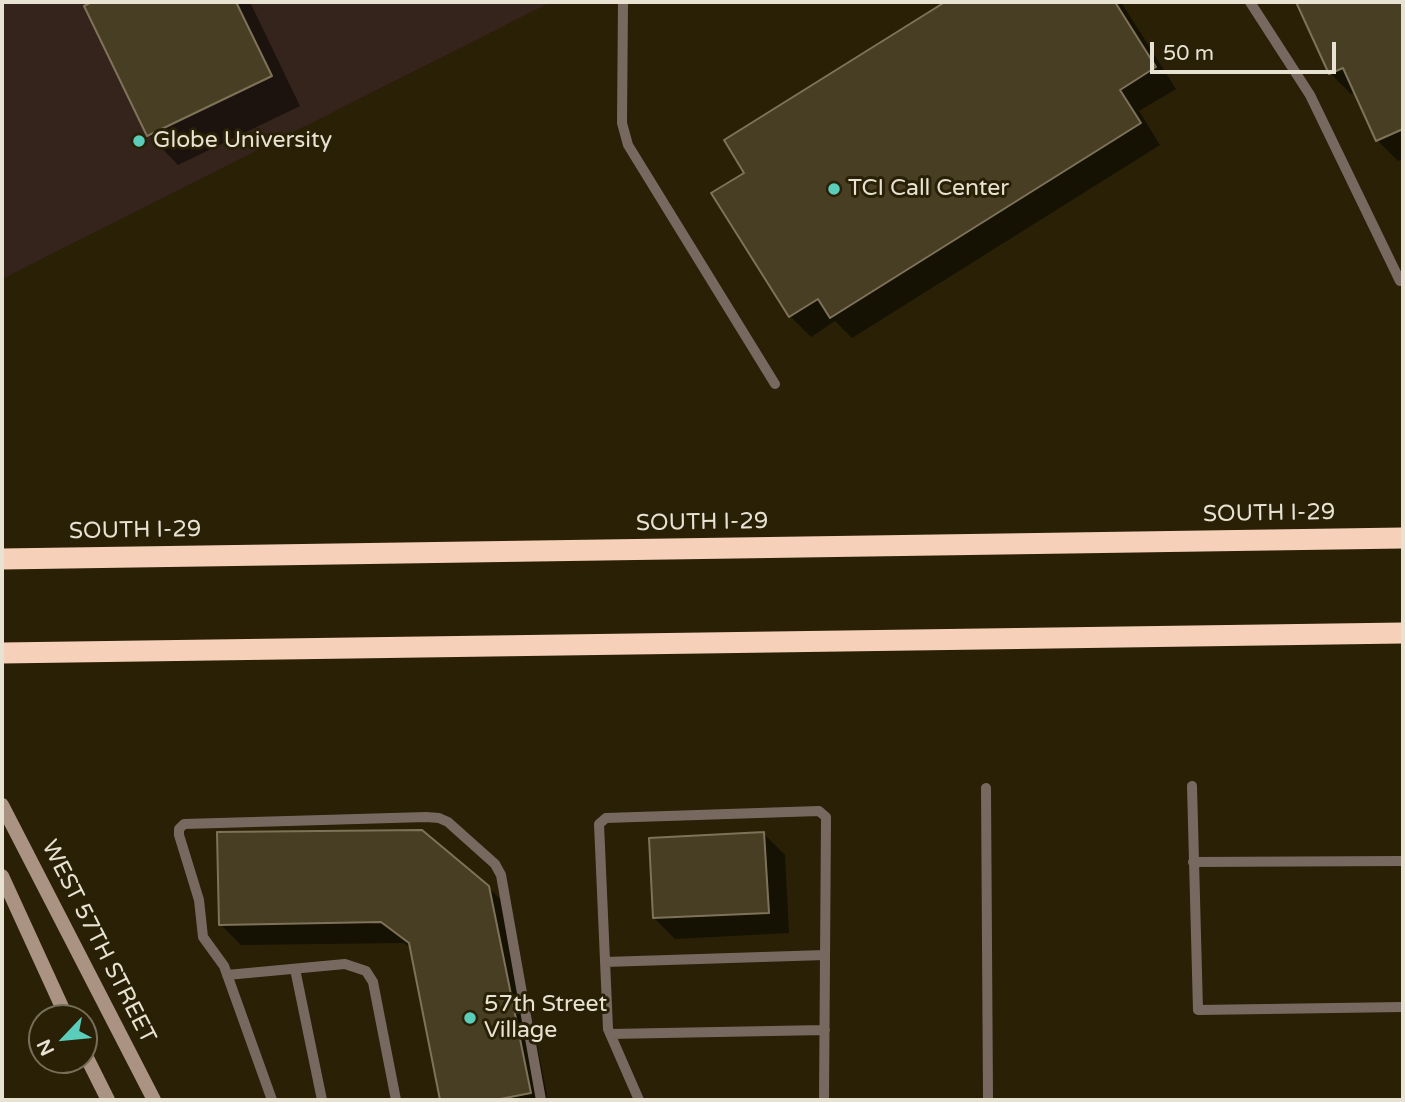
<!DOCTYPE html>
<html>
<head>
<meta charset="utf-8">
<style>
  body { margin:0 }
  #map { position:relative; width:1405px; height:1102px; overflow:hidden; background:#292006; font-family:"Varela Round",sans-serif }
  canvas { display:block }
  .frame { position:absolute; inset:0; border:4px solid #e8e2d3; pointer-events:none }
  .north { position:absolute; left:28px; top:1004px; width:70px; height:70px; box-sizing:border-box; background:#292006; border:2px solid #756e58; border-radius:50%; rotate:244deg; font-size:19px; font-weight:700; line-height:28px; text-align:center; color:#e8e2d3 }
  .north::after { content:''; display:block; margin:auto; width:24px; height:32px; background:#5bcebb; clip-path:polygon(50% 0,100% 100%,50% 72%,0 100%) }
  .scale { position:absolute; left:1150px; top:42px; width:186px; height:32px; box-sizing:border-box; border:4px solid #e8e2d3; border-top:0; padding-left:9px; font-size:21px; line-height:24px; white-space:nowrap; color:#e8e2d3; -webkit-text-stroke:5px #292006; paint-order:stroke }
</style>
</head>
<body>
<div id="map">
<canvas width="1405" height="1102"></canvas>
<div class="frame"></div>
<div class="north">N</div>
<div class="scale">50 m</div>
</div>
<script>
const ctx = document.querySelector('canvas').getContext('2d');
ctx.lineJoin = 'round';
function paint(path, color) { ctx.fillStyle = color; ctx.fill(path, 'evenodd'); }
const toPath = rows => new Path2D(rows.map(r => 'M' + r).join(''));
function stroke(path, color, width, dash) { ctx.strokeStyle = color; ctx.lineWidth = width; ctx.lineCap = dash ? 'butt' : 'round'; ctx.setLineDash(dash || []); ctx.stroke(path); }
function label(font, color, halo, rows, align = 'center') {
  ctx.font = font + ' "Varela Round",sans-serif'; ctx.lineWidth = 6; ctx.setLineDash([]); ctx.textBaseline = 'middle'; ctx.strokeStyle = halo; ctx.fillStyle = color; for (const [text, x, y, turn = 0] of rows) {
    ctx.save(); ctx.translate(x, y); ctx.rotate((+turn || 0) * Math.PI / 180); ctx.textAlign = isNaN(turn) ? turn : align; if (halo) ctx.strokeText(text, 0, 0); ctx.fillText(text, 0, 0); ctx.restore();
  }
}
const education = toPath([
  [2,2,551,2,2,279]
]);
const shadow = toPath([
  [96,2,250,2,300,106,178,165,149,135,86,7],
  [948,2,1121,2,1176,89,1139,111,1160,145,852,338,835,321,811,337,790,316,746,173,726,141],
  [1296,2,1403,2,1403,159,1398,161,1377,140,1356,92,1351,94,1330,73,1300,6],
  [764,834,785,855,789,933,675,939,654,918],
  [488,887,510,909,548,1100,442,1100,411,948,404,943,241,945,220,924]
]);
const building = toPath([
  [92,2,236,2,272,76,147,136,84,6,92,2],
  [945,2,1115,2,1156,67,1120,90,1141,123,830,318,818,299,789,317,711,193,744,173,724,140,945,2],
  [1296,2,1403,2,1403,129,1376,141,1343,68,1329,74,1296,2],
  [422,830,489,886,531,1093,495,1100,440,1100,409,943,381,922,219,925,217,832,422,830],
  [764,832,769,913,653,918,649,838,764,832]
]);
const lane = toPath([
  [623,2,622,123,628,145,775,384],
  [1250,2,1310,95,1400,281],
  [1192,786,1198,1010,1403,1007],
  [986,788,988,1100],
  [1193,862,1403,861],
  [605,962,825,955],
  [295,969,322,1100],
  [227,975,345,964,366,971,373,982,396,1100],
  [610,1034,825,1030],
  [272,1100,224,966,203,937,199,900,179,835,179,829,184,824,426,817,439,818,448,822,495,864,501,875,541,1100],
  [639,1100,608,1029,599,824,606,818,819,811,826,817,824,1100]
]);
const secondary = toPath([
  [2,805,154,1100],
  [2,876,67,1018],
  [84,1052,108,1100]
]);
const highway = toPath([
  [2,559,1403,538],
  [2,653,1403,633]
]);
const markers = [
  [139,141,7,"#5bcebb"],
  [834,189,7,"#5bcebb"],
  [470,1018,7,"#5bcebb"]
];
const poiNames = [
  ["Globe University",153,141],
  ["TCI Call Center",848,189],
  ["57th Street",484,1005],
  ["Village",484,1031]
];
const streetNames = [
  ["SOUTH I-29",1269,514,-1],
  ["SOUTH I-29",702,523,-1],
  ["SOUTH I-29",135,531,-1],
  ["WEST 57TH STREET",98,942,63]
];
paint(education, '#35241b');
paint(shadow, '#0007');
paint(building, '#483e24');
stroke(building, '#7e7358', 2);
stroke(lane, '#786960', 10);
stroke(secondary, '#ab9383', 14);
stroke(highway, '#f6d0b8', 21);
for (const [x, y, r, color] of markers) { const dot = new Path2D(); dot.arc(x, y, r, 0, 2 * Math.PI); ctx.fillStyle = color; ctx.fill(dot); stroke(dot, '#292006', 2.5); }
label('23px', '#e8e2d3', '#292006', poiNames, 'left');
label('23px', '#e8e2d3', '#292006', streetNames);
</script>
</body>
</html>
